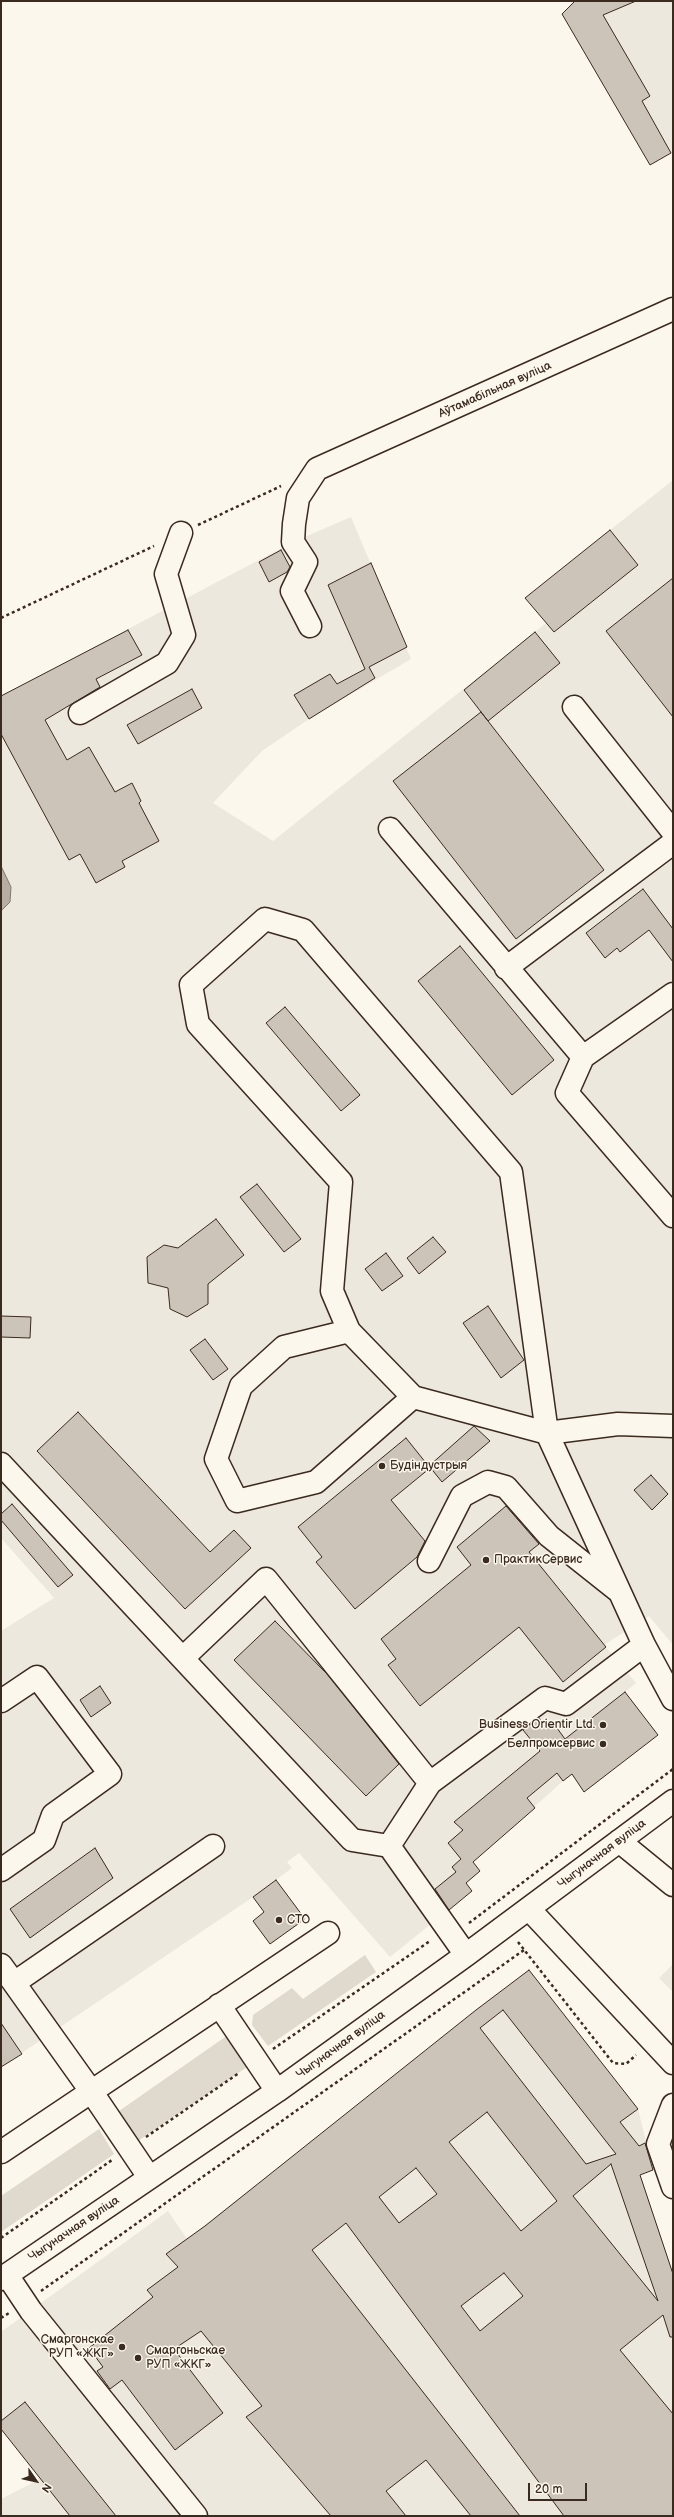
<!DOCTYPE html>
<html>
<head>
<meta charset="utf-8">
<style>
  body { margin:0 }
  #map { position:relative; width:674px; height:2517px; overflow:hidden; background:#fbf7ec; font-family:"Balsamiq Sans",sans-serif }
  canvas { display:block }
  .frame { position:absolute; inset:0; border:2px solid #3b2a1e; pointer-events:none }
  .north { position:absolute; left:16px; top:2461px; width:40px; height:40px; -webkit-text-stroke:3px #fbf7ec; paint-order:stroke; rotate:124deg; font-size:11px; font-weight:700; line-height:16px; text-align:center; color:#3b2a1e }
  .north::after { content:''; display:block; margin:auto; width:14px; height:18px; background:#3b2a1e; clip-path:polygon(50% 0,100% 100%,50% 72%,0 100%) }
  .scale { position:absolute; left:528px; top:2483px; width:59px; height:18px; box-sizing:border-box; border:2px solid #3b2a1e; border-top:0; padding-left:5px; font-size:12px; line-height:14px; white-space:nowrap; color:#3b2a1e; -webkit-text-stroke:3px #fbf7ec; paint-order:stroke }
</style>
</head>
<body>
<div id="map">
<canvas width="674" height="2517"></canvas>
<div class="frame"></div>
<div class="north">N</div>
<div class="scale">20 m</div>
</div>
<script>
const ctx = document.querySelector('canvas').getContext('2d');
ctx.lineJoin = 'round';
function paint(path, color) { ctx.fillStyle = color; ctx.fill(path, 'evenodd'); }
const toPath = rows => new Path2D(rows.map(r => 'M' + r).join(''));
function stroke(path, color, width, dash) { ctx.strokeStyle = color; ctx.lineWidth = width; ctx.lineCap = dash ? 'butt' : 'round'; ctx.setLineDash(dash || []); ctx.stroke(path); }
function label(font, color, halo, rows, align = 'center') {
  ctx.font = font + ' "Balsamiq Sans",sans-serif'; ctx.lineWidth = 3; ctx.setLineDash([]); ctx.textBaseline = 'middle'; ctx.strokeStyle = halo; ctx.fillStyle = color; for (const [text, x, y, turn = 0] of rows) {
    ctx.save(); ctx.translate(x, y); ctx.rotate((+turn || 0) * Math.PI / 180); ctx.textAlign = isNaN(turn) ? turn : align; if (halo) ctx.strokeText(text, 0, 0); ctx.fillText(text, 0, 0); ctx.restore();
  }
}
const built = toPath([
  [575,1,673,1,673,156,671,153,650,165,562,14],
  [673,480,673,1645,649,1616,604,1645,636,1683,625,1692,658,1735,584,1792,572,1774,563,1781,473,1862,480,1871,466,1883,472,1891,390,1957,299,1853,287,1862,292,1868,253,1897,1,2067,1,1631,54,1598,1,1538,1,696,293,542,351,517,411,659,309,719,262,751,213,803,273,841,546,623,525,598],
  [673,1964,673,1992,659,1978],
  [529,1970,638,2109,653,2170,640,2175,673,2274,673,2516,1,2516,1,2499,40,2479,1,2429,1,2332,168,2211,187,2239]
]);
const green = toPath([
  [365,1955,376,1972,268,2046,252,2025,253,2015,292,1988,303,1999],
  [228,2035,250,2065,138,2141,119,2111],
  [99,2129,114,2154,1,2232,1,2196]
]);
const water = toPath([
  [1,866,11,887,10,902,1,911,1,866]
]);
const building = toPath([
  [575,1,636,1,603,15,650,96,642,101,671,153,650,165,562,14,575,1],
  [610,530,638,565,554,632,525,598,610,530],
  [281,550,290,567,287,572,269,582,259,562,281,550],
  [371,563,407,647,369,667,375,678,309,719,294,695,330,674,337,684,365,669,328,585,371,563],
  [673,578,673,717,606,631,673,578],
  [128,630,142,655,96,679,100,687,45,720,67,760,89,747,115,792,132,783,141,801,139,803,159,841,122,861,125,867,96,883,80,854,69,860,1,734,1,696,128,630],
  [535,632,560,663,488,721,464,690,535,632],
  [192,689,202,708,138,744,127,725,192,689],
  [481,712,604,870,516,939,393,781,481,712],
  [643,889,673,929,673,962,649,930,620,952,617,948,605,958,586,933,643,889],
  [460,946,554,1060,512,1095,418,981,460,946],
  [285,1007,360,1095,341,1111,266,1023,285,1007],
  [257,1184,301,1239,284,1252,240,1197,257,1184],
  [216,1219,244,1255,208,1284,208,1304,187,1317,170,1309,168,1288,148,1283,147,1257,164,1245,178,1248,216,1219],
  [433,1237,446,1252,419,1274,407,1258,433,1237],
  [386,1253,403,1276,382,1291,365,1269,386,1253],
  [488,1306,524,1360,501,1378,463,1323,488,1306],
  [1,1316,31,1317,30,1338,1,1337,1,1316],
  [205,1339,228,1369,213,1380,190,1350,205,1339],
  [78,1412,210,1552,234,1530,251,1548,185,1609,37,1451,78,1412],
  [474,1426,490,1441,442,1482,429,1466,474,1426],
  [406,1438,430,1468,391,1500,425,1541,417,1557,355,1609,316,1562,322,1557,298,1527,406,1438],
  [651,1475,668,1494,652,1510,634,1490,651,1475],
  [12,1504,73,1575,58,1587,1,1520,1,1514,12,1504],
  [506,1506,539,1544,529,1552,606,1647,563,1682,519,1627,420,1706,388,1665,396,1659,381,1639,471,1565,457,1547,506,1506],
  [275,1621,327,1674,399,1764,366,1796,234,1660,275,1621],
  [100,1686,111,1703,91,1717,80,1700,100,1686],
  [625,1692,658,1735,584,1792,572,1774,563,1781,557,1773,527,1798,535,1808,473,1862,480,1871,466,1883,472,1891,449,1910,435,1889,456,1872,452,1867,461,1859,448,1843,463,1830,454,1822,540,1751,523,1730,539,1718,547,1729,554,1724,565,1739,625,1692],
  [95,1848,113,1878,30,1938,10,1909,95,1848],
  [276,1880,305,1919,270,1944,253,1921,264,1912,253,1897,276,1880],
  [529,1970,638,2109,620,2122,639,2146,645,2143,653,2170,640,2175,673,2274,673,2337,670,2337,663,2315,620,2350,673,2414,673,2516,564,2516,346,2223,312,2250,520,2516,471,2516,426,2460,386,2491,406,2516,331,2516,246,2417,262,2406,201,2331,174,2349,223,2413,175,2450,122,2380,110,2389,97,2371,103,2367,89,2348,153,2297,147,2290,178,2267,166,2254,205,2226,476,2010,529,1970],
  [503,2010,616,2154,586,2164,480,2028,503,2010],
  [487,2112,557,2201,521,2231,449,2142,487,2112],
  [611,2164,658,2301,573,2196,611,2164],
  [416,2168,437,2194,399,2223,379,2197,416,2168],
  [504,2273,523,2296,480,2331,461,2306,504,2273],
  [1,2023,22,2054,1,2067,1,2023],
  [25,2402,96,2491,116,2516,70,2516,1,2429,1,2421,25,2402]
]);
const path = toPath([
  [198,525,281,486],
  [1,618,154,546],
  [469,1923,673,1769],
  [518,1942,613,2063,626,2064,636,2055],
  [273,2049,430,1941],
  [146,2137,239,2073],
  [1,2238,112,2160],
  [41,2291,524,1950],
  [1,2318,9,2313]
]);
const minor = toPath([
  [310,626,292,591,306,562,293,542,294,524,298,498,317,469,673,309],
  [574,707,673,832],
  [80,713,167,663,184,635,166,574,181,533],
  [390,829,583,1057,673,994],
  [506,968,673,843],
  [583,1057,567,1093,673,1216],
  [349,1331,332,1291,341,1182,198,1024,191,985,265,919,303,930,511,1172,547,1433,644,1645],
  [413,1397,316,1482,237,1501,216,1459,241,1386,284,1347,349,1331,413,1397,547,1433,618,1424,673,1426],
  [1,1464,352,1840,389,1846,466,1955],
  [429,1561,462,1496,488,1482,506,1487,549,1536,617,1590],
  [184,1657,266,1579,430,1783,389,1846],
  [1,1701,37,1677,110,1774,53,1815,44,1840,1,1870],
  [430,1783,545,1698,566,1704,644,1645,673,1699],
  [619,1841,673,1885],
  [529,1909,673,2063],
  [1,1965,14,1983],
  [219,2005,277,2091],
  [673,2105,658,2144,673,2187],
  [1,2152,328,1933],
  [149,2177,91,2091,14,1983,213,1846],
  [7,2275,31,2311,196,2516],
  [1,2279,277,2091,466,1955,673,1801]
]);
const markers = [
  [382,1466,4,"#3b2a1e"],
  [486,1560,4,"#3b2a1e"],
  [603,1725,4,"#3b2a1e"],
  [603,1744,4,"#3b2a1e"],
  [279,1920,4,"#3b2a1e"],
  [122,2347,4,"#3b2a1e"],
  [138,2358,4,"#3b2a1e"]
];
const streetNames = [
  ["Аўтамабільная вуліца",495,390,-24],
  ["Чыгуначная вуліца",602,1854,-37],
  ["Чыгуначная вуліца",341,2045,-36],
  ["Чыгуначная вуліца",74,2229,-34]
];
const poiNames = [
  ["Будіндустрыя",390,1466],
  ["ПрактикСервис",494,1560],
  ["Business Orientir Ltd.",595,1725,"right"],
  ["Белпромсервис",595,1744,"right"],
  ["СТО",287,1920],
  ["Смаргонскае",114,2340,"right"],
  ["РУП «ЖКГ»",114,2354,"right"],
  ["Смаргоньскае",146,2351],
  ["РУП «ЖКГ»",146,2365]
];
paint(built, '#ede8dd');
paint(green, '#dfd9ce');
paint(water, '#b6aea2');
stroke(water, '#85796d', 1);
paint(building, '#ccc4b9');
stroke(building, '#3b2a1e', 1);
stroke(minor, '#3b2a1e', 25);
stroke(path, '#3b2a1e', 2.5, [3, 3]);
stroke(minor, '#fbf7ec', 22);
for (const [x, y, r, color] of markers) { const dot = new Path2D(); dot.arc(x, y, r, 0, 2 * Math.PI); ctx.fillStyle = color; ctx.fill(dot); stroke(dot, '#fbf7ec', 1.5); }
label('12px', '#3b2a1e', '#fbf7ec', streetNames);
label('12px', '#3b2a1e', '#fbf7ec', poiNames, 'left');
</script>
</body>
</html>
